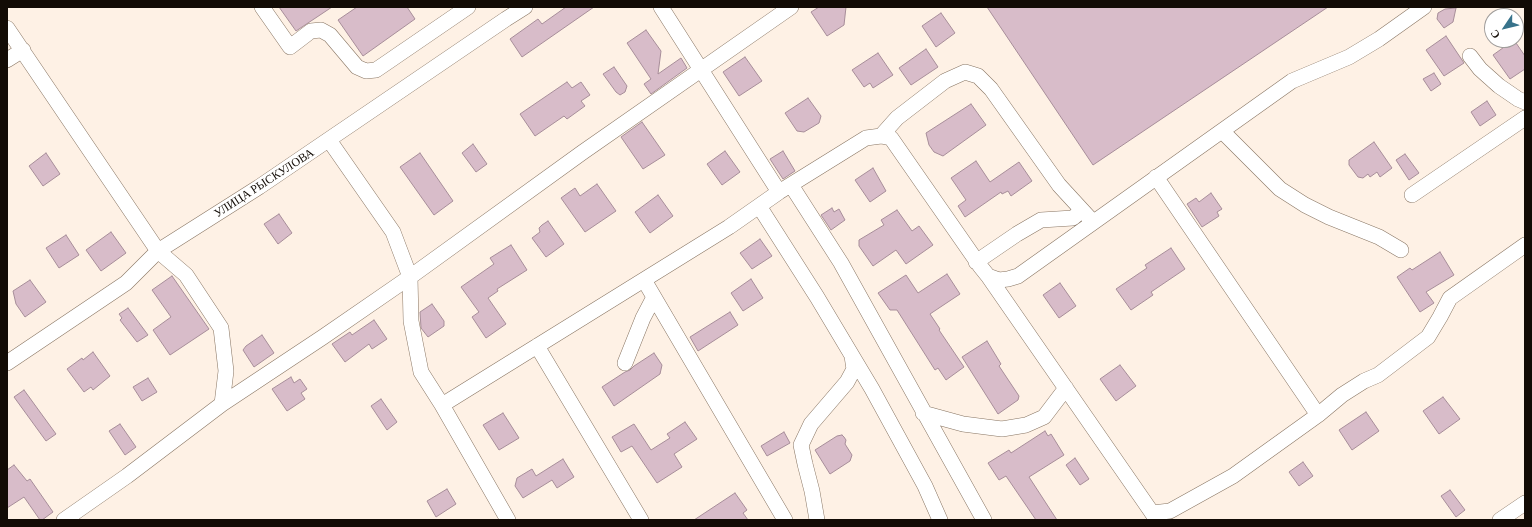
<!DOCTYPE html>
<html>
<head>
<meta charset="utf-8">
<style>
  body { margin:0 }
  #map { position:relative; width:1532px; height:527px; overflow:hidden; background:#fef1e5; font-family:"Crimson Pro",serif }
  canvas { display:block }
  .frame { position:absolute; inset:0; border:8px solid #120b05; pointer-events:none }
  .north { position:absolute; left:1484px; top:8px; width:40px; height:40px; box-sizing:border-box; background:#fff; border:1px solid #a09d9b; border-radius:50%; rotate:235deg; font-size:11px; font-weight:700; line-height:16px; text-align:center; color:#120b05 }
  .north::after { content:''; display:block; margin:auto; width:14px; height:18px; background:#38738b; clip-path:polygon(50% 0,100% 100%,50% 72%,0 100%) }
</style>
</head>
<body>
<div id="map">
<canvas width="1532" height="527"></canvas>
<div class="frame"></div>
<div class="north">С</div>
</div>
<script>
const ctx = document.querySelector('canvas').getContext('2d');
ctx.lineJoin = 'round';
function paint(path, color) { ctx.fillStyle = color; ctx.fill(path, 'evenodd'); }
const toPath = rows => new Path2D(rows.map(r => 'M' + r).join(''));
function stroke(path, color, width, dash) { ctx.strokeStyle = color; ctx.lineWidth = width; ctx.lineCap = dash ? 'butt' : 'round'; ctx.setLineDash(dash || []); ctx.stroke(path); }
function label(font, color, halo, rows, align = 'center') {
  ctx.font = font + ' "Crimson Pro",serif'; ctx.lineWidth = 3; ctx.setLineDash([]); ctx.textBaseline = 'middle'; ctx.strokeStyle = halo; ctx.fillStyle = color; for (const [text, x, y, turn = 0] of rows) {
    ctx.save(); ctx.translate(x, y); ctx.rotate((+turn || 0) * Math.PI / 180); ctx.textAlign = isNaN(turn) ? turn : align; if (halo) ctx.strokeText(text, 0, 0); ctx.fillText(text, 0, 0); ctx.restore();
  }
}
const building = toPath([
  [279,7,332,7,296,31,279,7],
  [357,7,407,7,415,19,363,56,338,20,357,7],
  [566,7,594,7,522,57,510,39,538,19,542,24,566,7],
  [819,7,846,7,844,25,827,36,811,12,819,7],
  [987,7,1328,7,1093,165,987,7],
  [1456,8,1453,22,1444,28,1437,19,1438,13,1445,9,1456,8],
  [941,13,955,33,936,47,922,26,941,13],
  [646,30,661,51,658,74,681,58,687,68,651,94,644,84,651,79,627,43,646,30],
  [1446,36,1464,63,1444,76,1426,50,1446,36],
  [1514,40,1525,56,1525,69,1510,79,1493,55,1514,40],
  [926,49,938,67,911,85,899,68,926,49],
  [878,53,893,75,873,88,870,83,864,87,852,70,878,53],
  [745,57,762,81,739,96,723,72,745,57],
  [614,67,627,86,625,92,620,95,616,92,603,74,614,67],
  [1434,73,1441,84,1431,91,1423,79,1434,73],
  [567,82,572,88,581,82,590,95,581,101,585,106,567,119,564,116,535,136,520,114,567,82],
  [808,98,821,116,819,123,804,132,797,131,785,113,808,98],
  [1487,101,1496,115,1480,126,1471,112,1487,101],
  [971,104,986,125,943,156,934,152,929,145,926,133,971,104],
  [642,122,665,155,643,169,621,137,642,122],
  [1374,142,1392,168,1380,177,1377,172,1370,177,1368,174,1363,178,1358,177,1349,165,1349,160,1374,142],
  [473,144,487,164,476,172,462,153,473,144],
  [725,151,740,172,722,185,707,164,725,151],
  [783,151,795,171,783,179,770,159,783,151],
  [46,153,60,174,43,186,29,166,46,153],
  [420,153,453,201,434,215,400,167,420,153],
  [1405,154,1419,173,1409,180,1396,160,1405,154],
  [976,161,990,182,1019,162,1032,181,1011,196,1008,191,1002,194,1001,192,965,217,958,206,966,200,951,178,976,161],
  [873,168,886,191,870,202,855,180,873,168],
  [597,184,616,211,585,232,561,198,575,188,580,196,597,184],
  [1211,193,1222,209,1217,212,1219,216,1202,227,1187,204,1196,198,1199,202,1211,193],
  [658,195,673,216,650,233,635,212,658,195],
  [832,208,834,212,839,209,845,220,831,230,821,215,832,208],
  [897,210,912,231,919,226,933,245,906,264,896,250,873,266,859,246,859,240,884,225,881,220,897,210],
  [279,214,292,233,278,244,264,224,279,214],
  [548,221,564,244,546,257,532,238,540,232,539,228,542,225,548,221],
  [111,232,126,253,101,271,86,250,111,232],
  [66,235,79,255,59,268,46,248,66,235],
  [760,239,772,256,752,269,740,253,760,239],
  [511,245,527,270,497,289,498,291,488,298,506,324,486,338,472,317,479,312,461,287,494,264,490,258,511,245],
  [1171,248,1185,269,1151,292,1153,295,1131,310,1116,289,1147,268,1145,265,1171,248],
  [1440,252,1454,275,1426,292,1434,303,1420,312,1397,277,1410,268,1412,270,1440,252],
  [947,274,960,294,930,314,940,329,939,330,964,367,946,380,938,368,935,370,897,310,890,310,878,293,906,275,918,293,947,274],
  [172,276,209,329,170,355,153,330,171,317,152,290,172,276],
  [751,279,763,298,743,311,731,293,751,279],
  [30,280,46,302,25,317,16,304,13,291,30,280],
  [1060,283,1076,306,1059,318,1043,295,1060,283],
  [432,304,444,321,444,326,428,337,421,328,420,312,432,304],
  [128,308,148,335,137,342,120,320,122,318,119,314,128,308],
  [730,312,738,325,698,351,690,337,730,312],
  [374,320,387,339,372,349,369,344,345,362,332,344,350,332,352,335,374,320],
  [262,335,274,353,254,367,243,350,246,346,262,335],
  [987,341,1001,364,999,366,1019,396,1018,400,998,414,962,357,987,341],
  [93,352,110,376,93,390,91,387,84,392,67,369,82,358,83,360,93,352],
  [654,353,662,365,660,374,614,406,602,387,625,372,630,370,634,366,654,353],
  [1120,365,1136,386,1116,401,1100,379,1120,365],
  [291,377,294,383,300,379,307,389,301,393,305,399,287,411,272,389,291,377],
  [148,378,157,392,142,401,133,387,148,378],
  [24,390,56,434,46,441,14,397,24,390],
  [1443,397,1460,419,1439,434,1423,411,1443,397],
  [381,399,397,422,387,430,371,406,381,399],
  [1366,412,1379,431,1352,450,1339,430,1366,412],
  [503,413,519,438,499,450,483,425,503,413],
  [685,422,697,439,674,454,682,467,657,483,632,446,621,452,612,437,634,424,651,450,670,438,667,434,685,422],
  [120,424,136,447,125,455,109,431,120,424],
  [1045,431,1048,436,1051,434,1064,455,1029,477,1057,520,1036,520,1006,476,999,480,988,463,1009,450,1011,453,1045,431],
  [784,432,790,443,767,456,761,446,784,432],
  [842,435,844,437,846,440,845,444,852,455,850,461,830,474,815,450,837,436,842,435],
  [1075,458,1089,479,1080,485,1066,465,1075,458],
  [563,459,574,477,557,488,552,480,523,498,515,486,517,478,532,469,536,476,563,459],
  [1303,462,1313,476,1299,486,1289,472,1303,462],
  [14,465,27,481,30,479,53,512,42,520,40,520,24,497,7,508,7,470,14,465],
  [447,489,456,504,436,517,427,501,447,489],
  [1450,490,1465,510,1456,517,1441,496,1450,490],
  [735,493,747,510,743,513,748,520,694,520,735,493]
]);
const minor = toPath([
  [262,7,290,47,311,31,321,30,330,35,357,67,366,71,376,70,468,7],
  [661,7,779,192],
  [7,28,158,251,186,275,221,328,226,371,222,404,127,476,64,520],
  [1470,56,1480,69,1499,86,1518,99,1525,102],
  [7,60,23,50],
  [1222,131,1280,189,1305,205,1329,217,1379,237,1401,250],
  [881,136,897,118,945,81,965,72,978,76,991,89,1059,185,1093,222],
  [329,140,393,232,410,277,411,321,421,372,442,405,508,520],
  [1156,177,1318,415],
  [791,185,841,263,984,520],
  [1412,195,1525,118],
  [759,206,817,297,872,389,925,486,940,520],
  [976,262,1017,234,1041,220,1073,218,1082,210],
  [988,276,1157,520],
  [644,280,785,520],
  [537,346,641,520],
  [7,363,126,283,158,251,259,187,506,19,525,7],
  [625,363,643,318,654,297],
  [222,404,323,337,410,277,583,152,791,7],
  [442,405,729,227,779,192,866,138,881,136,891,138,980,266,988,276,999,280,1008,279,1018,276,1292,81,1349,57,1379,39,1424,7],
  [923,413,963,424,1002,429,1026,425,1044,417,1066,388],
  [1152,513,1170,511,1233,476,1318,415,1342,395,1364,381,1378,375,1428,337,1440,317,1450,298,1525,245],
  [817,520,812,491,805,464,801,445,811,424,847,382,854,369,852,356],
  [1500,520,1525,503]
]);
const streetNames = [
  ["УЛИЦА РЫСКУЛОВА",264,183,-33]
];
paint(building, '#d8bcc9');
stroke(building, '#a78d99', 1);
stroke(minor, '#887563', 16);
stroke(minor, '#fff', 15);
label('12px', '#120b05', '#fff', streetNames);
</script>
</body>
</html>
